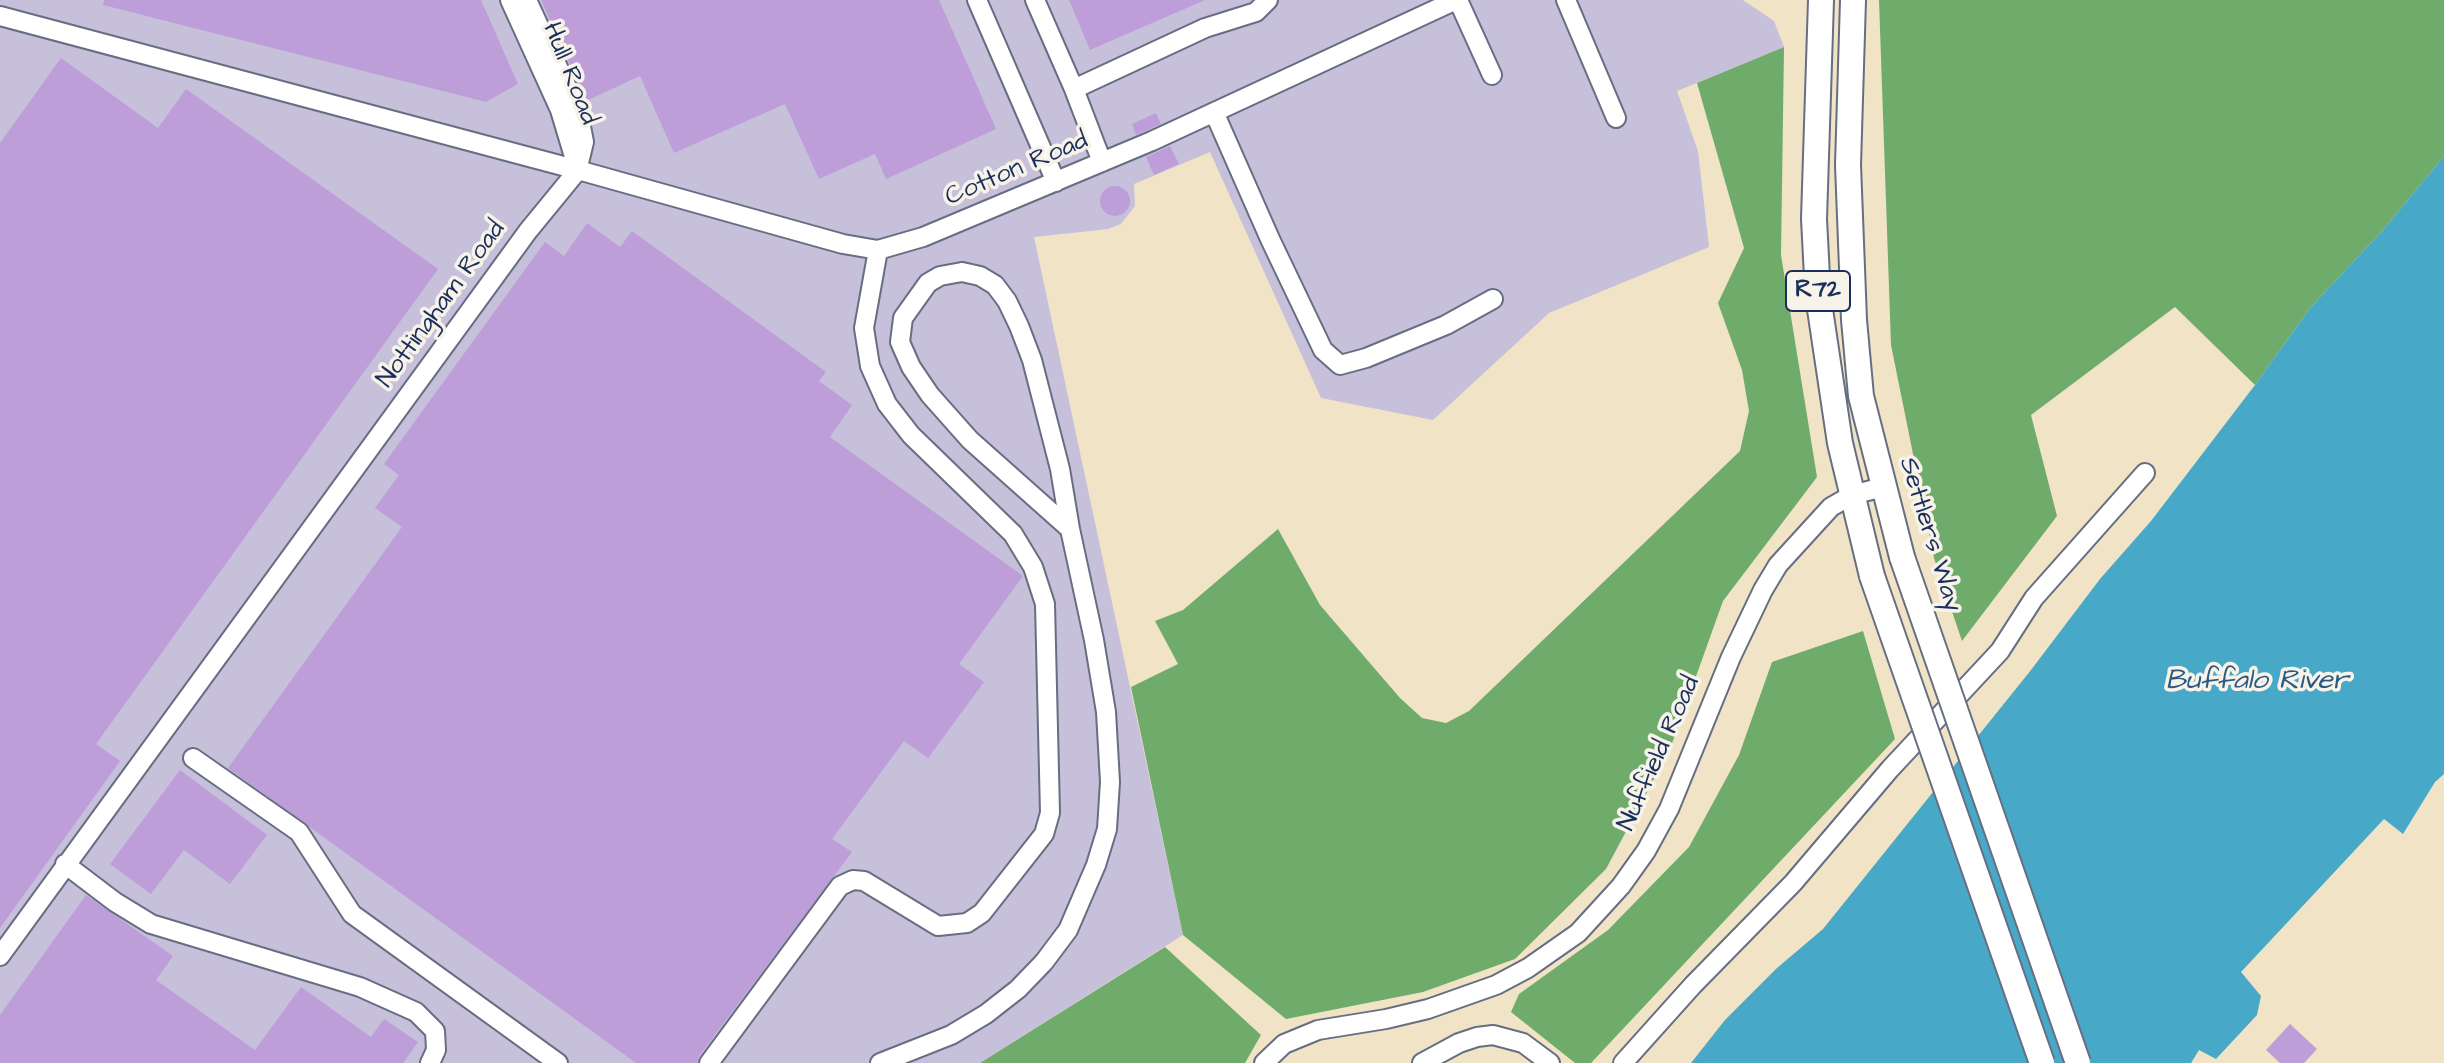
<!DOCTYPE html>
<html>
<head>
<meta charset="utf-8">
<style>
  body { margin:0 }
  canvas { display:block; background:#f0e3c6 }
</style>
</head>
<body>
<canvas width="2444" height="1063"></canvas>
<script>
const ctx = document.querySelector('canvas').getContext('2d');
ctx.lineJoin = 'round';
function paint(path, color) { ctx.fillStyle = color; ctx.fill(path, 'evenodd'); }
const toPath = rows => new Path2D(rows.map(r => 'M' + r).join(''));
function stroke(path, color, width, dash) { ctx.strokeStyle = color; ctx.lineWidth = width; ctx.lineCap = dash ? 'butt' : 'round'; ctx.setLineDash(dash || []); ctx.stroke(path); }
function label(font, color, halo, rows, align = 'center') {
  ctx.font = font + ' "Architects Daughter",sans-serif'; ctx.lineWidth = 7; ctx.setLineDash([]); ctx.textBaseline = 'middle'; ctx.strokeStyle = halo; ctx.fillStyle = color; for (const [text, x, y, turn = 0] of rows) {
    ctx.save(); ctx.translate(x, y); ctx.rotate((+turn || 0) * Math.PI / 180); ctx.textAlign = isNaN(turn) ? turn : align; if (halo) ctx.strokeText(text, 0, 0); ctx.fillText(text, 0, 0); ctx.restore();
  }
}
const industrial = toPath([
  [0,0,1743,0,1774,21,1784,47,1677,91,1698,151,1709,247,1549,313,1433,420,1321,398,1210,152,1134,184,1135,206,1121,224,1108,229,1034,237,1183,935,980,1063,0,1063]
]);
const forest = toPath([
  [1879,0,2444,0,2444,156,2384,229,2310,308,2255,385,2175,307,2031,415,2057,516,1962,641,1934,558,1891,345],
  [1784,47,1781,255,1817,477,1723,601,1670,749,1606,869,1515,959,1423,992,1286,1019,1183,935,1131,687,1178,664,1155,621,1183,610,1278,529,1320,605,1400,698,1422,718,1446,723,1469,711,1740,451,1749,411,1742,370,1718,303,1744,248,1697,83],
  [1863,631,1895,739,1591,1063,1575,1063,1511,1012,1519,994,1608,930,1689,847,1739,755,1772,662],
  [1165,947,1261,1035,1245,1063,980,1063]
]);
const water = toPath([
  [2444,156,2444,774,2435,782,2403,834,2384,819,2241,972,2261,996,2257,1015,2216,1059,2199,1050,2191,1063,1691,1063,1725,1020,1777,968,1823,929,2031,670,2100,579,2151,521,2255,385,2310,308,2384,229]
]);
const building = toPath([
  [104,0,481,0,518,84,486,102,103,5],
  [541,0,939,0,996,129,886,179,875,154,819,179,785,104,674,153,640,76,586,101],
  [1069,0,1205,0,1090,50],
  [61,58,158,128,186,89,438,269,96,744,120,761,0,928,0,143],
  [1156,113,1161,124,1136,135,1132,124],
  [1170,146,1179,164,1154,175,1146,157],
  '1100 201a15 15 0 1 1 30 0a15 15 0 1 1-30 0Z',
  [587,223,620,247,632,231,826,372,819,381,852,405,830,437,1023,576,959,664,984,682,928,758,904,741,832,839,852,852,699,1056,697,1063,636,1063,228,768,402,527,375,508,399,475,384,464,545,242,564,256],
  [180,770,267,835,230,884,184,850,151,894,110,864],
  [86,895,173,956,156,980,255,1050,301,987,371,1037,384,1019,418,1042,403,1063,0,1063,0,1015],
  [2290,1024,2317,1049,2304,1063,2280,1063,2266,1050]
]);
const minor = toPath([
  [510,0,560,110,578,170],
  [527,0,578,111,584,142,578,167],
  [977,0,1056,182],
  [1035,0,1074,89,1102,162],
  [1458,0,1492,75],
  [1566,0,1616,118],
  [0,16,578,170,528,231,0,956],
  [1074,89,1205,28,1256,12,1268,0],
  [1214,112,1270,239,1323,350,1340,365,1366,358,1446,325,1493,299],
  [578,170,843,244,878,250,923,237,1152,141,1456,0],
  [962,272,980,276,995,285,1007,301,1019,326,1032,360,1060,469,1070,529,970,440,930,395,911,367,900,342,903,318,928,283,940,276,962,272],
  [193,758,299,832,352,914,558,1063],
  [65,864,115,902,151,924,360,987,416,1012,435,1031,436,1050,430,1063],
  [709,1063,840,886,853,880,864,881,938,926,967,923,982,913,1044,834,1050,813,1045,604,1033,567,1013,534,911,435,887,404,870,366,864,328,878,250],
  [880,1063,951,1035,986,1014,1018,989,1044,962,1068,930,1096,865,1107,829,1110,782,1106,712,1094,640,1070,529],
  [1264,1063,1284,1044,1318,1030,1386,1019,1428,1009,1496,985,1528,968,1578,933,1621,886,1646,851,1669,809,1731,657,1763,590,1778,565,1831,507,1852,495,1883,487],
  [1422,1063,1459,1043,1477,1037,1493,1035,1523,1043,1550,1063],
  [1623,1063,1693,985,1793,883,1890,769,2000,651,2034,598,2145,473]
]);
const major = toPath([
  [1821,0,1814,219,1818,296,1840,443,1872,576],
  [1853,0,1848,165,1854,320,1861,396,1902,557]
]);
const majorBridge = toPath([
  [1902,557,2078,1063],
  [1872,576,2042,1063]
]);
const shields = [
  [1818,291,64]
];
const shieldNames = [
  ["R72",1818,291]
];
const streetNames = [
  ["Hull Road",569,74,68],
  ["Cotton Road",1017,170,-23],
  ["Nottingham Road",442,305,-54],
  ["Settlers Way",1929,535,73],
  ["Nuffield Road",1660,754,-66]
];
const waterNames = [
  ["Buffalo River",2257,682]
];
paint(industrial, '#c6c0da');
paint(forest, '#6fac6c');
paint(water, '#48a8c7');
paint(building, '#bd9ed9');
stroke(minor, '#666e82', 22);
stroke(major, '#666e82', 28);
stroke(minor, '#fff', 18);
stroke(major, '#fff', 24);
stroke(majorBridge, '#666e82', 28, []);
stroke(majorBridge, '#fff', 24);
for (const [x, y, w] of shields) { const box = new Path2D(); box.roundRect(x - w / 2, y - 20, w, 40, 6); ctx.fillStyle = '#f7f3e8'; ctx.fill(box); stroke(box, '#1b2f5e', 2); }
label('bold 24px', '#1b2f5e', null, shieldNames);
label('26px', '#1b2f5e', '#f7f3e8', streetNames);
label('italic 28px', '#2b5983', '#f7f3e8', waterNames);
</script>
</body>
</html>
